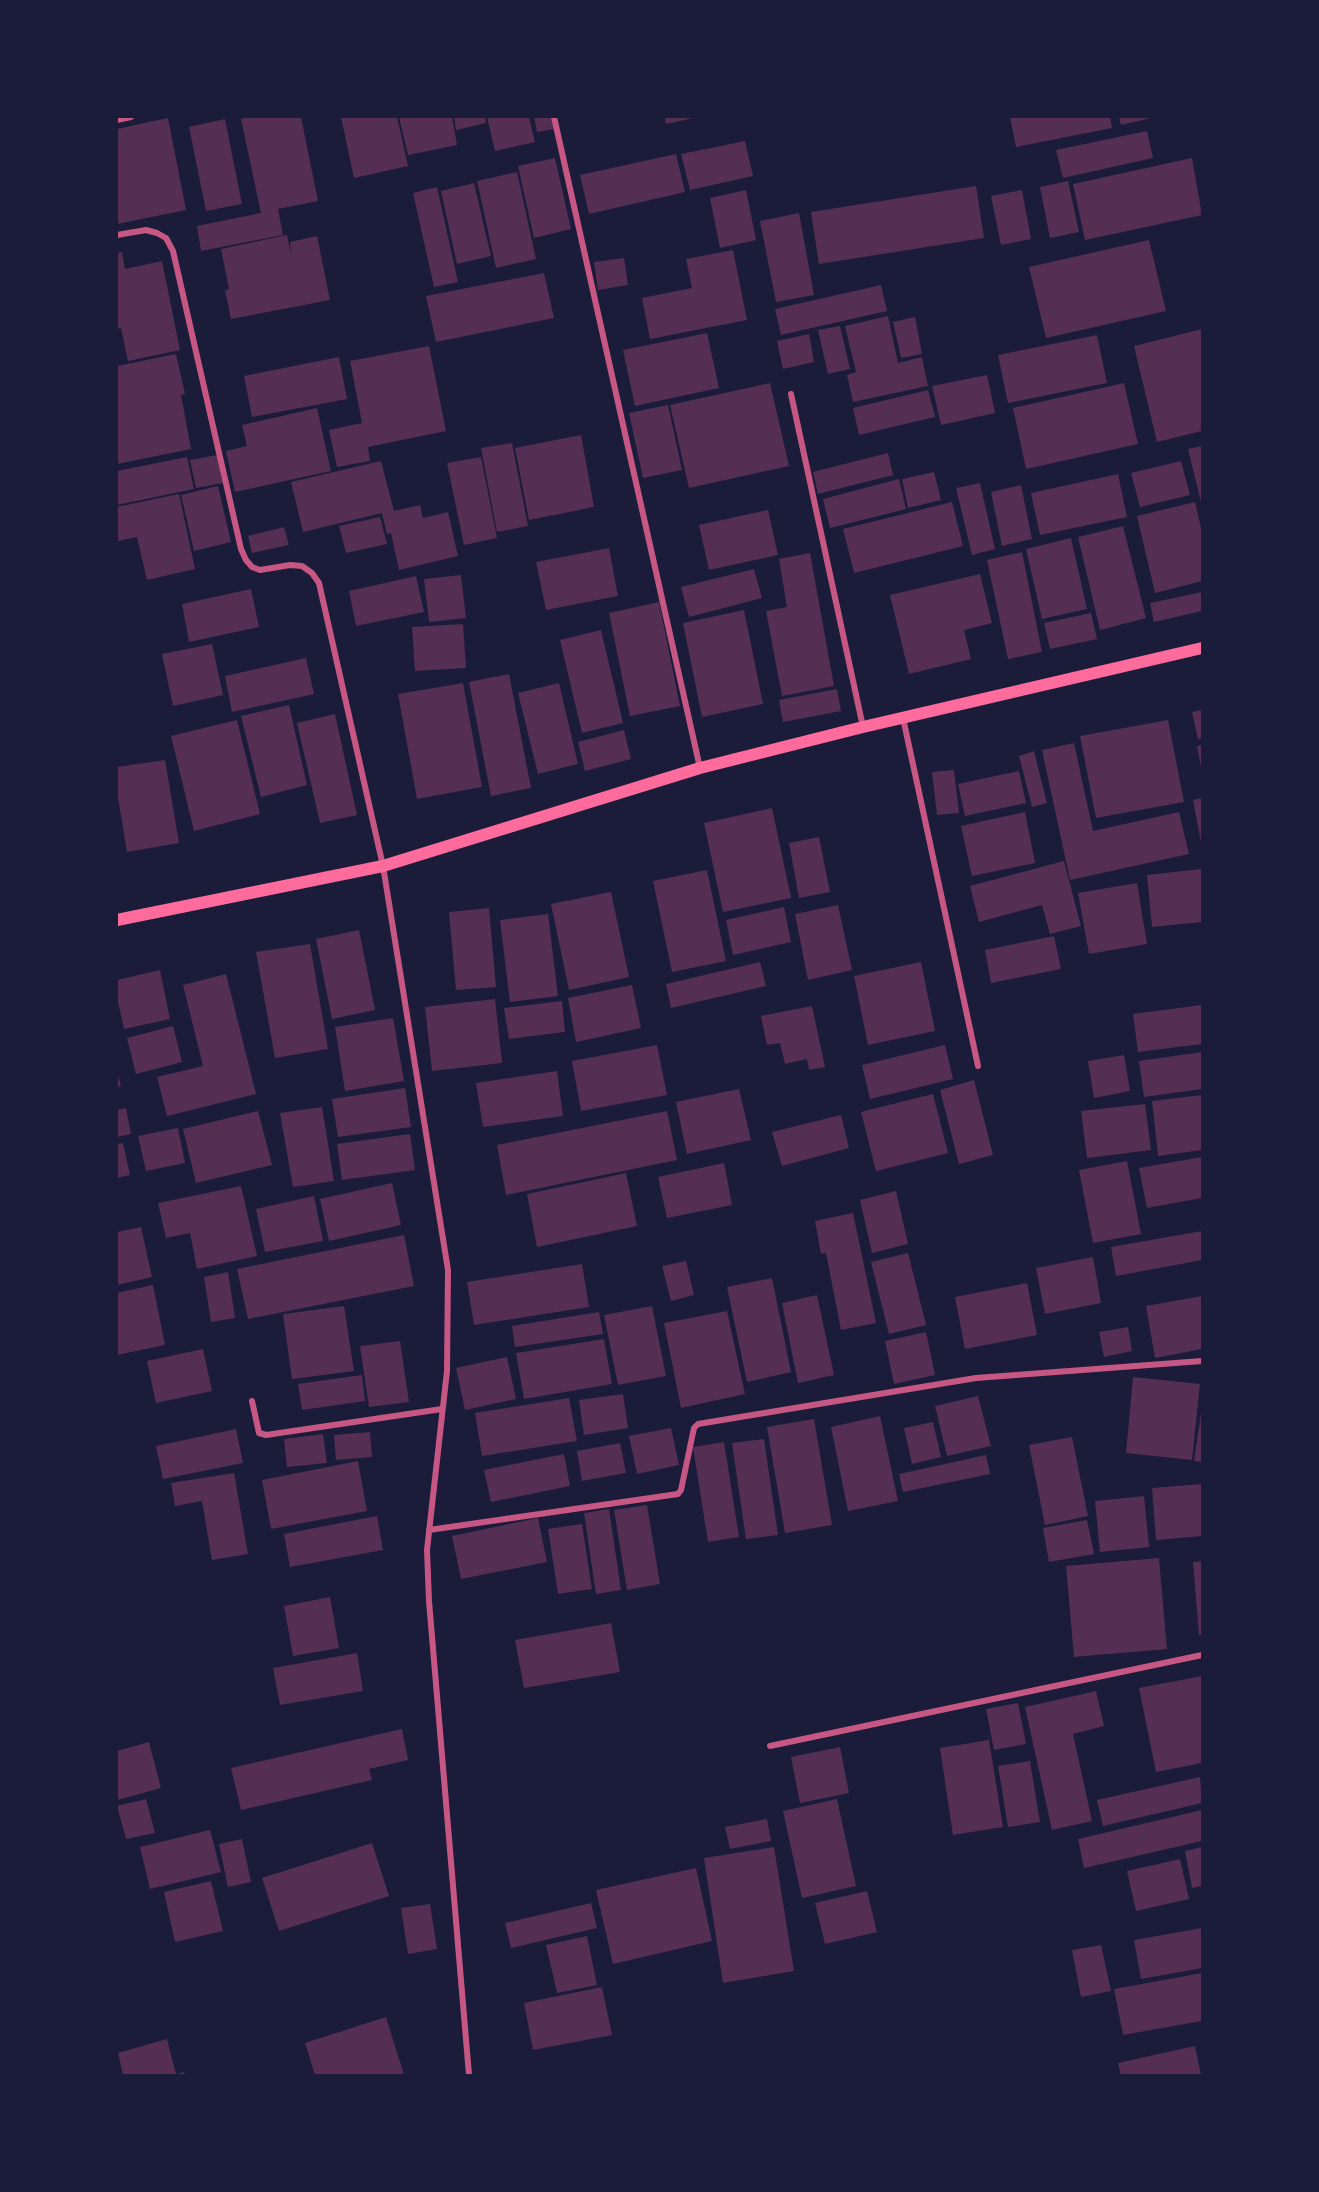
<!DOCTYPE html>
<html>
<head>
<meta charset="utf-8">
<style>
  body { margin:0 }
  #map { position:relative; width:1319px; height:2192px; overflow:hidden; background:#1b1b3a; font-family:"Varela Round",sans-serif }
  canvas { display:block }
  .frame { position:absolute; inset:0; border:118px solid #1b1b3a; pointer-events:none }
</style>
</head>
<body>
<div id="map">
<canvas width="1319" height="2192"></canvas>
<div class="frame"></div>
</div>
<script>
const ctx = document.querySelector('canvas').getContext('2d');
ctx.lineJoin = 'round';
function paint(path, color) { ctx.fillStyle = color; ctx.fill(path, 'evenodd'); }
const toPath = rows => new Path2D(rows.map(r => 'M' + r).join(''));
function stroke(path, color, width, dash) { ctx.strokeStyle = color; ctx.lineWidth = width; ctx.lineCap = dash ? 'butt' : 'round'; ctx.setLineDash(dash || []); ctx.stroke(path); }
const building = toPath([
  [249,117,301,117,318,201,278,209,283,235,201,251,197,226,261,213,241,119],
  [341,117,397,117,408,166,354,178],
  [399,117,452,117,457,145,408,155],
  [454,117,485,117,486,123,456,130],
  [487,117,529,117,535,142,495,151],
  [534,117,551,117,554,129,537,132],
  [665,117,693,117,693,118,666,124],
  [1010,117,1110,117,1112,128,1016,147],
  [1119,117,1151,117,1151,118,1121,125],
  [168,118,186,210,117,224,117,129],
  [225,119,242,204,206,211,189,127],
  [1147,131,1153,158,1063,178,1056,150],
  [745,141,753,176,690,190,681,154],
  [676,154,685,192,589,214,580,175],
  [555,158,571,229,534,238,518,166],
  [1192,158,1202,215,1085,240,1073,184],
  [517,172,536,259,496,268,477,181],
  [1068,181,1079,232,1050,238,1040,187],
  [474,183,491,256,457,264,441,191],
  [976,186,984,238,819,264,811,212],
  [437,187,458,282,434,287,413,193],
  [746,190,756,240,720,248,710,198],
  [1022,190,1031,239,1001,245,991,196],
  [799,213,814,295,776,302,760,221],
  [287,235,291,255,290,242,317,236,330,300,231,319,225,290,229,289,221,249],
  [1149,240,1166,311,1046,338,1029,267],
  [733,250,747,320,650,339,642,298,692,288,686,259],
  [122,252,125,269,162,261,180,350,128,361,121,328,117,329,117,253],
  [624,258,628,285,598,290,594,262],
  [544,273,554,318,436,342,426,296],
  [881,285,887,311,781,335,775,309],
  [888,316,898,363,922,357,928,386,853,402,847,375,856,372,845,326],
  [915,317,922,354,901,358,893,322],
  [840,326,850,369,828,374,818,330],
  [1202,329,1202,431,1157,442,1134,346],
  [707,333,719,388,635,406,623,350],
  [809,334,814,362,783,369,777,341],
  [1097,335,1107,383,1008,403,998,355],
  [429,346,446,431,368,447,370,461,337,467,329,430,362,423,350,361],
  [176,354,185,394,181,395,191,449,117,464,117,366],
  [339,357,347,399,252,417,244,376],
  [987,375,995,413,941,425,932,386],
  [770,383,789,466,689,488,670,405],
  [1124,383,1138,444,1026,469,1013,408],
  [928,390,935,417,859,435,853,408],
  [668,405,682,470,643,478,629,413],
  [317,408,331,471,235,492,226,451,247,446,242,425],
  [581,435,594,507,529,520,515,448],
  [512,443,528,526,497,532,481,448],
  [1202,446,1202,502,1201,502,1188,449],
  [888,453,893,475,818,494,813,472],
  [217,455,223,483,196,488,190,460],
  [187,457,194,489,117,505,117,471],
  [481,457,497,538,464,545,447,463],
  [381,461,394,511,420,505,423,518,448,512,458,556,399,570,391,533,387,534,382,513,303,532,291,482],
  [1181,461,1190,495,1140,507,1131,473],
  [934,472,941,500,908,508,902,479],
  [1118,474,1127,517,1040,535,1031,493],
  [899,479,906,509,830,528,823,499],
  [980,483,995,549,972,555,956,488],
  [1021,485,1032,539,1002,546,991,492],
  [218,486,231,542,194,551,181,495],
  [179,494,195,569,147,580,137,537,117,541,117,507],
  [952,502,963,546,854,573,843,529],
  [1195,502,1202,532,1202,581,1155,593,1137,516],
  [768,510,778,555,709,570,699,525],
  [380,517,387,544,346,553,339,526],
  [1123,526,1146,618,1100,630,1078,537],
  [284,527,289,545,252,553,248,536],
  [1071,538,1087,609,1042,619,1026,549],
  [609,548,618,596,546,610,536,562],
  [1022,552,1042,652,1008,659,987,560],
  [810,553,834,686,782,696,766,611,787,607,779,559],
  [754,569,762,598,689,617,681,587],
  [980,574,992,623,964,630,971,659,909,674,890,595],
  [461,575,466,618,429,622,424,579],
  [416,576,424,612,356,626,349,591],
  [251,589,259,627,189,642,182,604],
  [1202,592,1202,611,1154,622,1150,603],
  [659,602,680,706,630,716,609,613],
  [744,610,763,704,702,717,683,623],
  [1091,613,1097,639,1050,649,1044,623],
  [463,624,466,668,415,671,412,627],
  [601,630,623,723,582,733,560,640],
  [212,644,223,695,173,706,162,654],
  [306,658,314,694,232,712,225,676],
  [509,674,531,788,491,796,469,682],
  [463,683,482,787,417,799,398,694],
  [559,683,578,764,538,774,518,693],
  [837,689,841,711,783,722,779,700],
  [289,705,307,785,261,797,241,716],
  [1202,710,1202,738,1198,739,1192,712],
  [335,714,357,815,320,823,297,723],
  [237,720,260,814,194,831,171,736],
  [1168,720,1184,802,1096,818,1080,736],
  [624,730,631,759,585,771,578,742],
  [1074,743,1093,831,1179,812,1189,854,1070,880,1042,750],
  [1202,745,1202,767,1201,767,1197,746],
  [1034,751,1047,803,1032,807,1019,756],
  [165,760,179,843,127,852,117,792,117,767],
  [954,770,959,813,937,815,932,772],
  [1019,771,1026,803,965,816,958,784],
  [1202,798,1202,842,1201,842,1193,800],
  [772,808,791,898,723,912,704,823],
  [1025,812,1035,863,972,876,961,826],
  [819,837,830,892,799,898,789,843],
  [1064,861,1081,926,1050,934,1042,905,979,922,970,886],
  [1202,869,1202,922,1152,927,1147,875],
  [707,870,726,961,672,972,653,881],
  [1137,883,1147,944,1089,954,1078,893],
  [611,892,629,977,569,990,551,904],
  [838,905,852,970,808,980,795,914],
  [784,907,791,942,733,955,726,920],
  [489,908,496,987,456,990,449,912],
  [548,914,558,996,510,1002,500,920],
  [359,930,375,1010,332,1019,316,939],
  [1054,936,1061,969,991,983,985,950],
  [310,944,328,1049,275,1058,256,952],
  [760,962,766,986,671,1008,666,984],
  [921,962,935,1031,868,1045,854,976],
  [160,970,170,1019,124,1029,117,997,117,980],
  [226,974,256,1094,167,1116,157,1077,203,1066,183,985],
  [632,985,641,1028,576,1042,568,998],
  [495,999,502,1063,432,1071,425,1007],
  [562,1001,565,1032,509,1039,504,1008],
  [1202,1005,1202,1044,1138,1052,1133,1014],
  [812,1006,825,1067,809,1070,807,1059,785,1064,780,1043,767,1045,761,1016],
  [393,1018,404,1081,345,1091,335,1027],
  [173,1026,182,1062,136,1074,127,1038],
  [657,1045,667,1095,581,1111,572,1061],
  [945,1045,953,1079,870,1099,862,1065],
  [1202,1052,1202,1089,1144,1097,1139,1061],
  [1124,1055,1130,1091,1094,1098,1088,1061],
  [557,1071,563,1116,483,1127,476,1083],
  [117,1072,121,1086,117,1087],
  [974,1080,993,1155,959,1164,940,1090],
  [405,1088,411,1127,338,1137,332,1099],
  [739,1089,751,1140,687,1154,676,1102],
  [933,1094,948,1153,876,1171,861,1112],
  [1202,1095,1202,1150,1158,1156,1152,1101],
  [1145,1104,1151,1150,1087,1158,1081,1111],
  [322,1107,334,1181,293,1187,280,1113],
  [126,1108,131,1134,117,1137,117,1110],
  [258,1111,272,1165,196,1183,183,1129],
  [667,1111,677,1160,506,1195,497,1145],
  [841,1115,849,1148,782,1166,772,1132],
  [178,1128,185,1163,146,1171,138,1136],
  [410,1134,415,1170,342,1180,337,1144],
  [123,1143,130,1175,117,1178,117,1144],
  [1202,1157,1202,1198,1147,1208,1139,1168],
  [1127,1161,1141,1234,1093,1243,1079,1170],
  [724,1163,732,1205,667,1218,658,1177],
  [626,1173,637,1226,537,1247,527,1194],
  [392,1183,401,1225,329,1241,320,1199],
  [241,1186,257,1256,197,1269,190,1233,166,1238,158,1203],
  [896,1191,908,1244,872,1253,860,1200],
  [314,1196,323,1241,265,1252,256,1209],
  [853,1213,876,1323,841,1330,826,1253,821,1254,815,1221],
  [141,1227,152,1277,117,1285,117,1232],
  [1202,1231,1202,1260,1116,1276,1111,1247],
  [404,1235,414,1286,248,1319,237,1269],
  [908,1253,926,1325,889,1334,871,1262],
  [1093,1257,1101,1303,1045,1314,1036,1268],
  [686,1261,694,1295,671,1301,662,1266],
  [582,1264,589,1307,474,1325,467,1282],
  [228,1272,235,1318,211,1322,204,1277],
  [772,1278,791,1372,747,1382,727,1287],
  [1027,1283,1037,1335,965,1349,955,1297],
  [153,1285,165,1345,117,1355,117,1293],
  [817,1295,834,1375,798,1383,782,1303],
  [1202,1296,1202,1349,1155,1358,1146,1306],
  [344,1306,354,1371,292,1379,283,1314],
  [652,1306,666,1376,618,1385,604,1315],
  [727,1311,745,1394,681,1408,664,1323],
  [599,1312,603,1334,515,1347,512,1326],
  [1128,1327,1132,1351,1104,1357,1099,1332],
  [926,1332,935,1375,894,1384,885,1341],
  [604,1339,612,1384,524,1399,516,1353],
  [400,1341,409,1402,369,1407,360,1346],
  [203,1349,212,1391,156,1403,147,1361],
  [507,1357,516,1399,465,1410,456,1368],
  [362,1375,365,1401,302,1410,298,1384],
  [1133,1377,1200,1384,1192,1460,1126,1453],
  [623,1394,628,1428,584,1435,579,1400],
  [978,1396,991,1446,947,1456,935,1406],
  [569,1398,577,1441,482,1456,475,1413],
  [1201,1413,1202,1413,1202,1462,1194,1461],
  [880,1416,898,1501,848,1511,831,1427],
  [814,1419,832,1525,785,1533,767,1427],
  [933,1422,941,1457,912,1464,904,1428],
  [671,1428,679,1465,637,1474,629,1436],
  [236,1429,243,1463,163,1479,156,1446],
  [370,1432,372,1457,336,1460,334,1435],
  [323,1434,327,1463,287,1467,284,1439],
  [1072,1437,1088,1516,1045,1525,1029,1445],
  [764,1439,778,1535,746,1539,732,1443],
  [724,1442,739,1537,708,1542,693,1447],
  [620,1443,626,1473,582,1481,577,1451],
  [564,1454,570,1486,491,1502,484,1470],
  [986,1455,990,1474,903,1492,899,1474],
  [358,1461,367,1511,271,1529,262,1480],
  [234,1473,248,1554,212,1560,202,1501,175,1506,171,1483],
  [1202,1484,1202,1536,1156,1540,1152,1488],
  [1144,1496,1149,1547,1100,1552,1095,1501],
  [647,1505,660,1584,627,1590,614,1510],
  [609,1509,621,1590,596,1594,584,1513],
  [377,1516,383,1550,290,1567,284,1534],
  [538,1518,547,1562,461,1579,452,1536],
  [1087,1520,1094,1554,1049,1562,1043,1528],
  [582,1524,592,1589,558,1594,548,1529],
  [1159,1558,1167,1649,1074,1657,1066,1566],
  [1202,1561,1202,1635,1199,1635,1193,1562],
  [330,1597,339,1648,293,1656,284,1606],
  [611,1623,620,1672,524,1688,515,1640],
  [357,1653,363,1691,280,1705,273,1668],
  [1202,1676,1202,1763,1156,1772,1139,1688],
  [1096,1691,1104,1726,1073,1734,1092,1821,1052,1830,1025,1707],
  [1018,1703,1026,1744,994,1750,986,1709],
  [402,1729,408,1760,369,1769,372,1780,241,1810,231,1768],
  [989,1740,1003,1827,953,1835,940,1748],
  [149,1742,161,1788,117,1800,117,1751],
  [840,1747,849,1793,800,1803,791,1757],
  [1030,1761,1040,1822,1008,1827,998,1766],
  [1200,1777,1202,1803,1103,1826,1097,1800],
  [146,1799,155,1833,126,1839,117,1806],
  [837,1799,856,1886,802,1898,783,1811],
  [1202,1810,1202,1841,1084,1868,1078,1839],
  [767,1819,771,1841,730,1849,725,1827],
  [210,1830,221,1872,150,1889,140,1847],
  [242,1839,251,1882,228,1887,219,1844],
  [372,1843,389,1896,279,1931,262,1878],
  [774,1847,794,1971,723,1983,704,1858],
  [1202,1847,1202,1886,1192,1888,1185,1851],
  [1180,1859,1189,1899,1136,1911,1127,1871],
  [696,1868,712,1941,613,1964,596,1890],
  [211,1881,223,1931,175,1942,164,1892],
  [867,1891,877,1932,825,1944,815,1903],
  [591,1903,597,1928,511,1948,505,1923],
  [430,1904,437,1949,408,1954,401,1908],
  [1202,1928,1202,1968,1141,1979,1134,1940],
  [587,1936,597,1985,557,1993,546,1945],
  [1101,1945,1111,1991,1081,1997,1072,1950],
  [1202,1973,1202,2021,1123,2035,1114,1989],
  [602,1987,612,2035,533,2050,524,2003],
  [386,2017,404,2075,315,2075,305,2043],
  [167,2039,176,2074,184,2072,185,2075,123,2075,118,2053],
  [1195,2046,1201,2075,1121,2075,1118,2063]
]);
const minor = toPath([
  [554,117,700,768],
  [117,120,131,117],
  [117,235,146,230,157,233,166,238,173,251,241,549,246,560,252,567,260,570,290,565,302,566,312,573,319,583,383,866,448,1270,447,1371,427,1550,429,1601,469,2075],
  [791,394,863,727],
  [903,718,978,1066],
  [252,1401,259,1433,266,1435,442,1409],
  [429,1530,678,1494,681,1490,694,1428,698,1424,976,1378,1202,1361],
  [770,1746,1202,1655]
]);
const secondary = toPath([
  [117,920,383,866,700,768,863,727,1202,648]
]);
paint(building, '#542f53');
stroke(minor, '#c65784', 6);
stroke(secondary, '#ff6b9d', 12);
</script>
</body>
</html>
